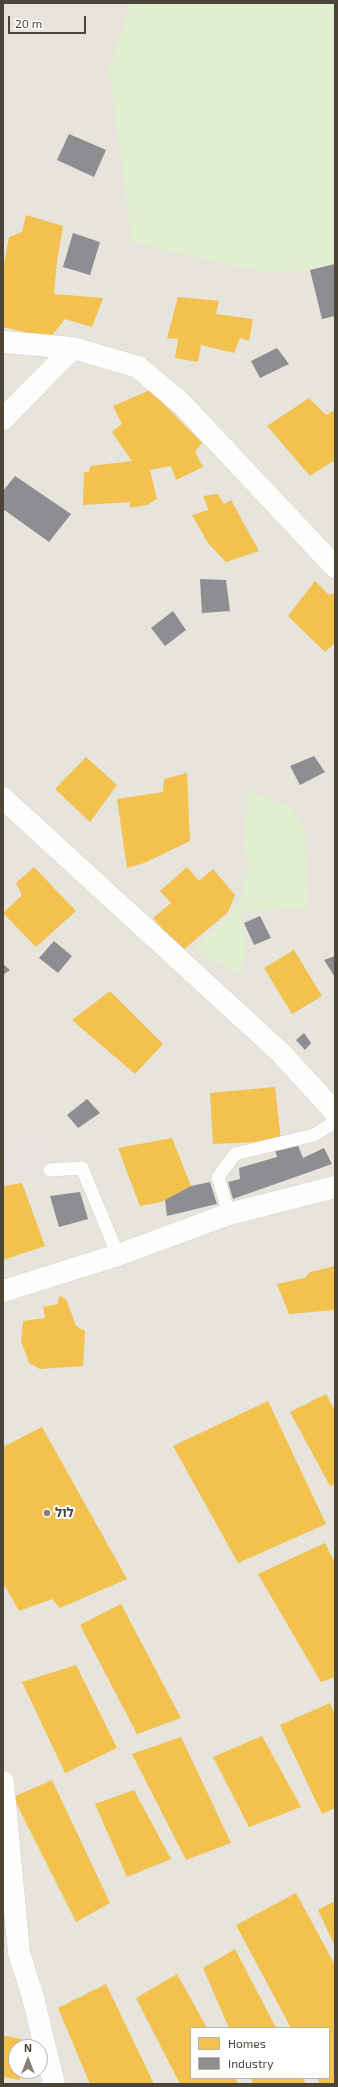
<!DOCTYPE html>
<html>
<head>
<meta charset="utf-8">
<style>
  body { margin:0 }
  #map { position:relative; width:338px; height:2087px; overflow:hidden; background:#f4f2ee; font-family:"Exo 2",sans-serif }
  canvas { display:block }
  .frame { position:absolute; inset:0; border:4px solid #4b4439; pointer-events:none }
  .legend { position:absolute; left:190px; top:2027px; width:140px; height:52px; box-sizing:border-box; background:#fff; border:1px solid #b7b4b0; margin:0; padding:5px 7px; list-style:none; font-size:12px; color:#4b4439 }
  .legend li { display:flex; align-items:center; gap:8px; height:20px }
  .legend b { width:20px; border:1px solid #b7b4b0 }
  .north { position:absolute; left:8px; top:2039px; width:40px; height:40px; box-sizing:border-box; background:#fff; border:1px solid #b7b4b0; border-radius:50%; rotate:0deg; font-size:11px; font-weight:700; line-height:16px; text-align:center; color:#4b4439 }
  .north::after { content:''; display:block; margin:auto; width:14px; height:18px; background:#868178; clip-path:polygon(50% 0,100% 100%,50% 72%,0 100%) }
  .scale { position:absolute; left:8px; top:16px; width:78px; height:18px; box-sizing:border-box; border:2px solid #4b4439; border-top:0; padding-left:5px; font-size:12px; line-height:14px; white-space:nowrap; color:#4b4439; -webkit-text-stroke:3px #fff; paint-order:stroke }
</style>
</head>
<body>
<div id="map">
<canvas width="338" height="2087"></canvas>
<div class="frame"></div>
<ul class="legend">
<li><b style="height:11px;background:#f2c14e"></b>Homes</li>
<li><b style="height:11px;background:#8d8d92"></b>Industry</li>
</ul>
<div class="north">N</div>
<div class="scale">20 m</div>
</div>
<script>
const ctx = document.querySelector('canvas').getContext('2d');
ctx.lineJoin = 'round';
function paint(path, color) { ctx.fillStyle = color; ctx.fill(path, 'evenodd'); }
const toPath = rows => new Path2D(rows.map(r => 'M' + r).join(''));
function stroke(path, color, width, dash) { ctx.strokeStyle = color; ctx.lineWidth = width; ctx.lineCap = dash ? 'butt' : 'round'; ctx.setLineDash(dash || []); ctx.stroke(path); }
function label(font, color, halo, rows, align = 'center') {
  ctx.font = font + ' "Exo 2","Noto Sans Hebrew",sans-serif'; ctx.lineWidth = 4; ctx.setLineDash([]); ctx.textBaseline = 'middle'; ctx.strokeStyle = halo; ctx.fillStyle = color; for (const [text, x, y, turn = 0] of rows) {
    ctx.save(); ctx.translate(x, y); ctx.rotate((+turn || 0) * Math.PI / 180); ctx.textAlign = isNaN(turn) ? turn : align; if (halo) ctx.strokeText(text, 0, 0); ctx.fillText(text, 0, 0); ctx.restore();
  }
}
const residential = toPath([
  [3,3,335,3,335,2084,3,2084],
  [191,2028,329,2028,329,2078,191,2078],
  [16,2047,40,2047,40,2071,16,2071]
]);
const green = toPath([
  [131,3,335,3,335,264,310,270,265,273,132,242,109,68],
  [248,789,292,809,305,829,308,909,257,911,240,914,246,946,241,975,195,949,239,903,250,866,244,850]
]);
const parking = toPath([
  [37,1138,57,1165,42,1175,3,1174,3,1147]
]);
const homes = toPath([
  [26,215,63,226,57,261,54,294,103,298,92,327,65,319,50,338,3,327,3,269,9,237,22,232],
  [178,297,219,301,216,314,253,319,249,341,240,338,234,353,201,345,198,362,175,358,178,339,167,338],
  [150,390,202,443,195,452,203,467,176,480,171,466,150,470,157,499,147,505,130,508,130,502,83,505,84,472,89,472,90,466,132,461,112,432,122,424,113,406],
  [309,398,326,415,335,410,335,460,310,476,267,426],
  [218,494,224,504,231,500,259,551,226,562,208,543,192,515,209,510,203,496],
  [315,581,329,595,335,593,335,643,325,652,288,616],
  [86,757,117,785,90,822,55,789],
  [187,773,190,841,144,863,127,868,117,799,163,792,164,779],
  [34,867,76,911,36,947,3,913,22,895,16,883],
  [187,867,199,881,213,869,235,895,228,912,182,951,153,918,171,903,160,891],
  [294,950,322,996,292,1014,264,968],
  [110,991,163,1044,135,1074,72,1020],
  [275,1087,281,1141,213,1144,210,1093],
  [172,1138,191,1186,161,1202,140,1206,118,1148],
  [22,1183,45,1246,3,1260,3,1186],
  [335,1266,335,1310,289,1314,277,1284,305,1278,310,1272],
  [59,1296,66,1299,76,1326,85,1331,83,1366,40,1369,29,1363,21,1341,23,1321,45,1318,43,1307,58,1304],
  [326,1394,335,1411,335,1484,330,1486,290,1412],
  [268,1401,326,1524,238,1563,173,1446],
  [42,1427,127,1579,60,1608,52,1599,19,1611,3,1583,3,1447],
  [325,1543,335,1563,335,1677,321,1682,258,1574],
  [121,1604,181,1718,137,1734,80,1625],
  [76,1665,117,1748,65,1773,22,1682],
  [330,1703,335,1714,335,1808,322,1814,280,1725],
  [262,1736,301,1807,249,1827,213,1757],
  [181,1737,231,1843,186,1860,132,1754],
  [52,1780,110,1903,76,1922,13,1797],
  [134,1790,171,1859,127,1877,95,1804],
  [296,1893,335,1965,335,2084,320,2084,317,2078,329,2078,329,2028,291,2028,236,1925],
  [335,1901,335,1946,318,1910],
  [235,1949,276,2028,229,2028,203,1968],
  [177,1974,207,2028,191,2028,191,2078,235,2078,238,2084,180,2084,136,1998],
  [106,1984,154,2084,90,2084,58,2008],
  [3,2035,28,2041,27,2047,16,2047,16,2071,22,2071,20,2080,3,2077],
  [251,2078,303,2078,306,2084,253,2084]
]);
const industry = toPath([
  [69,134,106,150,94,177,57,160],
  [73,233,100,242,90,275,63,267],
  [335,264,335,316,322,319,310,270],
  [277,348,289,364,260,378,251,361],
  [15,476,71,514,49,542,3,509,3,491],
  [200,579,226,580,230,611,202,613],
  [173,611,186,630,165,646,151,628],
  [314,756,325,772,300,785,290,766],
  [260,916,271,938,254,945,244,923],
  [54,941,72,956,58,973,39,958],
  [335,956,335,977,324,960],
  [3,964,10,970,3,975],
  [304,1033,311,1043,305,1050,296,1040],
  [87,1099,100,1113,78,1128,67,1115],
  [297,1143,303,1158,324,1148,332,1164,233,1199,228,1182,240,1179,239,1168,277,1157,275,1150],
  [210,1182,217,1204,167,1216,165,1200,191,1186],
  [80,1192,88,1219,59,1227,50,1196]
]);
const lane = toPath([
  [50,1170,82,1168,118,1255],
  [229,1214,218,1177,235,1154,314,1135,335,1122]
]);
const street = toPath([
  [3,342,73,348,138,367,182,404,335,567],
  [3,419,73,348],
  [3,798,281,1053,335,1112],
  [3,1291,118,1255,229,1214,335,1187],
  [3,1782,19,1953,33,1997,54,2084]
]);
const markers = [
  [47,1513,4,"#868178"]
];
const poiNames = [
  ["לול",55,1513]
];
paint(residential, '#e7e4dc');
paint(green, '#e1eecf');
paint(parking, '#e6e3df');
paint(homes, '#f2c14e');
paint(industry, '#8d8d92');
stroke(lane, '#d2d0cb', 14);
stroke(street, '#d2d0cb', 23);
stroke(lane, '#fdfdfc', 13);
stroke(street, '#fdfdfc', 22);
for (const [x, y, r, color] of markers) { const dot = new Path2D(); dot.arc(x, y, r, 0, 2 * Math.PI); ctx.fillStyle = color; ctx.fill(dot); stroke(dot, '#fff', 1.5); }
label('bold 13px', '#4b4439', '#fff', poiNames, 'left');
</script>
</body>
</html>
